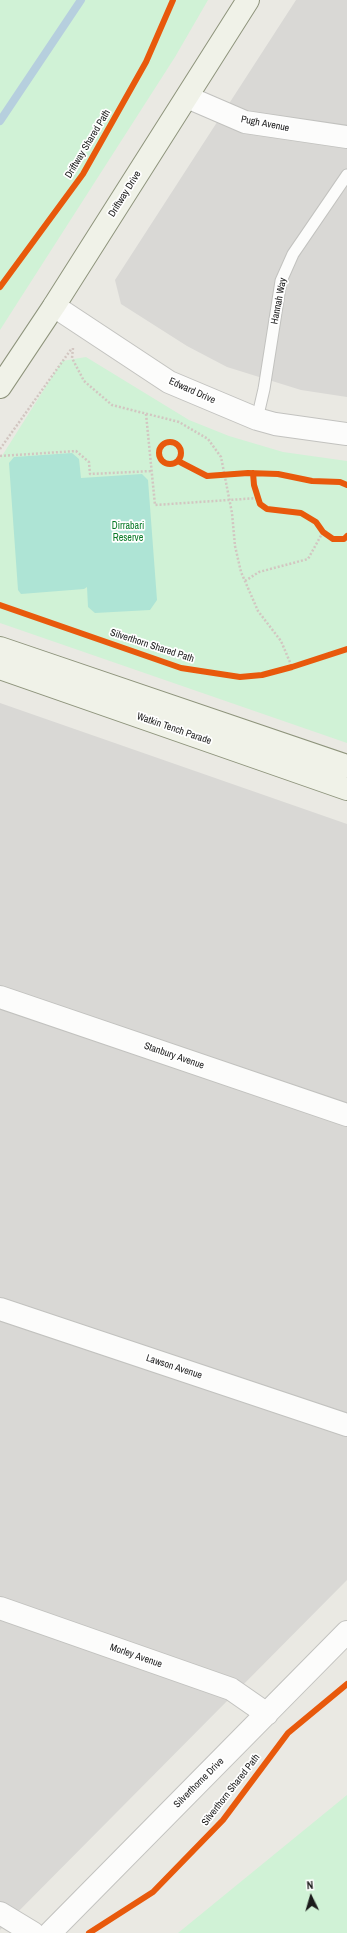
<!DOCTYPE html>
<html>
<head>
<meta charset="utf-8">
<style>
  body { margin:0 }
  #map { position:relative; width:347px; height:1933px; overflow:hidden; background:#eae9e3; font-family:"Archivo Narrow",sans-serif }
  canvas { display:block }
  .north { position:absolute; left:291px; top:1877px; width:40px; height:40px; -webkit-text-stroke:3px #fff; paint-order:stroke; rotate:355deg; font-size:11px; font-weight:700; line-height:16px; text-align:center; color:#1b1b1b }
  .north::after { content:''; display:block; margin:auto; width:14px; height:18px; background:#1b1b1b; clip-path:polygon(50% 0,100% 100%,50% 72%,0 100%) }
</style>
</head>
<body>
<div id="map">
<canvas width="347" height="1933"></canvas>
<div class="north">N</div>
</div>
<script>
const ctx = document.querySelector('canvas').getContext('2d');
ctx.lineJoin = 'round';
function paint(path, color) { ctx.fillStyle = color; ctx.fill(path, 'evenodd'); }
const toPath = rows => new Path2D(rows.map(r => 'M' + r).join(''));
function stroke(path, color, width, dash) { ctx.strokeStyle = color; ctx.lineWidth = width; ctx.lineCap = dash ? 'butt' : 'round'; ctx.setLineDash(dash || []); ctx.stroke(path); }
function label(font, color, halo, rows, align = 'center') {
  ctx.font = font + ' "Archivo Narrow",sans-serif'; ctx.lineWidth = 3.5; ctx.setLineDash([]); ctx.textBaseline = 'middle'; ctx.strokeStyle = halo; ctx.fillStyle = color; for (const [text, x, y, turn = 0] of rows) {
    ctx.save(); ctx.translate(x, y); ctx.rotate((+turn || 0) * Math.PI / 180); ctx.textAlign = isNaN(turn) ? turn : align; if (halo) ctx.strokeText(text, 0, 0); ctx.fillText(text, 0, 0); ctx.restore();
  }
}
const residential = toPath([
  [296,0,347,0,347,397,301,390,227,367,187,346,121,304,115,280],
  [0,703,347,824,347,1580,0,1930]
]);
const park = toPath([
  [0,0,208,0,175,57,0,330],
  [86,357,189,420,229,436,283,452,347,461,347,743,0,623,0,459,62,361],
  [347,1795,347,1933,178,1933]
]);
const pitch = toPath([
  [72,453,79,459,81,478,142,474,148,480,157,600,150,610,95,613,88,607,87,587,84,589,21,594,18,590,9,463,14,457]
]);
const stream = toPath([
  [0,121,81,0]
]);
const path = toPath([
  [73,348,72,358,84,381,112,405,179,422,208,439,221,457,232,513,235,546,241,572,258,611,281,641,292,667],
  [146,414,155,505,258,498],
  [0,449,72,348],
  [0,456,76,451,89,462,90,474,152,471],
  [245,581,259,572,308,559,323,532]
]);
const lane = toPath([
  [257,419,264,389,281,281,293,254,347,175]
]);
const street = toPath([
  [187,97,245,122,347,137],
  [54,306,169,382,257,419,275,424,347,434],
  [0,997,347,1115],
  [0,1309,347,1425],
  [0,1608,231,1689,267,1714],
  [0,1913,33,1933],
  [50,1933,347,1632]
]);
const secondary = toPath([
  [0,387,54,306,248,0],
  [0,648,347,766],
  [0,668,347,789]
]);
const cycleway = toPath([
  [0,287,83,174,146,62,173,0],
  '159 453a11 11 0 1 1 22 0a11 11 0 1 1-22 0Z',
  [178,461,207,476,248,473,278,474,312,481,340,482,347,485],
  [253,473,254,485,260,504,267,509,301,513,316,522,323,532,333,539,344,539,347,536],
  [0,605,181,668,240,677,262,675,292,667,347,649],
  [89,1933,153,1892,223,1820,288,1733,347,1684]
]);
const streetNames = [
  ["Pugh Avenue",265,124,11],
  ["Driftway Shared Path",88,144,-59],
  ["Driftway Drive",125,194,-58],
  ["Hannah Way",279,301,-79],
  ["Edward Drive",192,391,24],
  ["Silverthorn Shared Path",152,646,18],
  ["Watkin Tench Parade",174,729,19],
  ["Stanbury Avenue",174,1056,19],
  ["Lawson Avenue",174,1367,18],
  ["Morley Avenue",136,1656,19],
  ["Silverthorne Drive",199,1783,-45],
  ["Silverthorn Shared Path",231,1790,-52]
];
const parkNames = [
  ["Dirrabari",128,526],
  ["Reserve",128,538]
];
paint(residential, '#d9d8d5');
paint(park, '#d0f2d6');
paint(pitch, '#aee4d5');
stroke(stream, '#b6cfde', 8);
stroke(lane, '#c2c2bf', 13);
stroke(street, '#c2c2bf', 24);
stroke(secondary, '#8e947c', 24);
stroke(path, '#d2c6c1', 2.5, [2, 2]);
stroke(lane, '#fcfcfb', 11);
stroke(street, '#fcfcfb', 22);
stroke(secondary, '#f0f2e8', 22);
stroke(cycleway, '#e8590c', 6);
label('10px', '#1b1b1b', '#fff', streetNames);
label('10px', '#097927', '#fff', parkNames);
</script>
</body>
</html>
